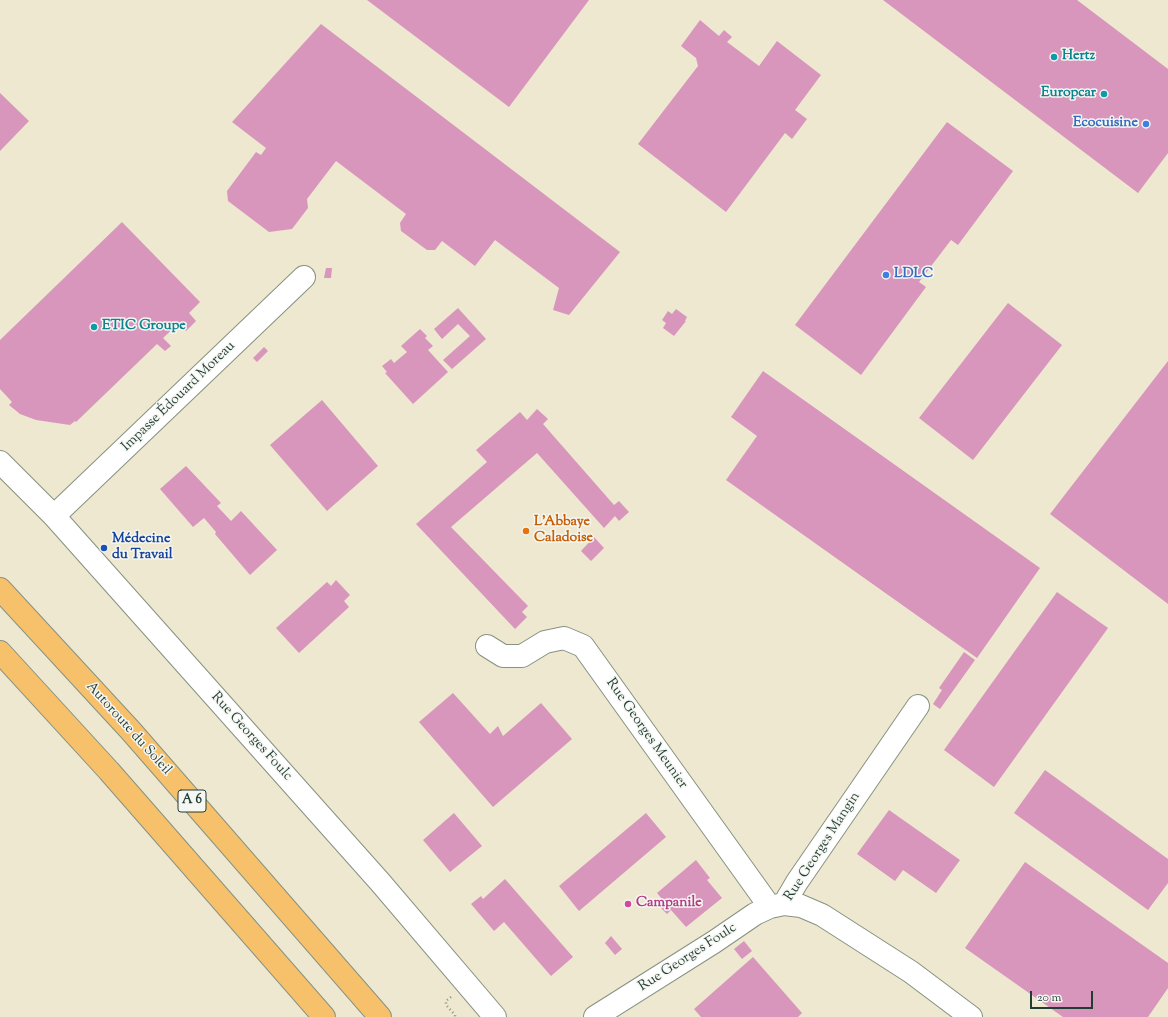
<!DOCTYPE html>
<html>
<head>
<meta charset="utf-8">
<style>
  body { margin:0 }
  #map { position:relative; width:1168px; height:1017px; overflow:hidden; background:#ede8cf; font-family:"Sorts Mill Goudy",serif }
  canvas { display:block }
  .scale { position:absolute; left:1030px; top:991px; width:63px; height:18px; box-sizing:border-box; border:2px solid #1f3d34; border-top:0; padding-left:5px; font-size:12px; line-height:14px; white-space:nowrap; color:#1f3d34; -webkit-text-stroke:3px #f6f6f2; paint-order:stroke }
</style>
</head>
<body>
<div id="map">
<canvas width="1168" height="1017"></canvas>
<div class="scale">20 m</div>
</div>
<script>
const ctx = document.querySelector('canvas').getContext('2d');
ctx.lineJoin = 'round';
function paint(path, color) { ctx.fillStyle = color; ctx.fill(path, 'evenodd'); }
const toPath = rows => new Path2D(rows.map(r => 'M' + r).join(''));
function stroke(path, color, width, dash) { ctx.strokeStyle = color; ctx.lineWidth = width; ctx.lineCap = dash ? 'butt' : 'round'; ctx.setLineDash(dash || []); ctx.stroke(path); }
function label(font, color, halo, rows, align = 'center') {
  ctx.font = font + ' "Sorts Mill Goudy",serif'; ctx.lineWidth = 3; ctx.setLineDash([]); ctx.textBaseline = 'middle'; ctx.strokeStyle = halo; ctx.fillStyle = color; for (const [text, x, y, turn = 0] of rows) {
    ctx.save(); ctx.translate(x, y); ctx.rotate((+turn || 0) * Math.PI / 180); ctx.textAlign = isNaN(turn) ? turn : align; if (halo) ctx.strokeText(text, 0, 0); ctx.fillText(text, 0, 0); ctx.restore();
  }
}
const building = toPath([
  [367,0,589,0,509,107],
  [883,0,1077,0,1168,69,1168,153,1138,193],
  [700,20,719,36,724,30,732,37,727,42,759,66,777,41,821,75,795,110,807,119,792,139,785,133,726,212,638,144,698,66,696,58,681,46],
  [321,24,620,252,569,315,553,310,559,288,495,240,475,266,442,241,435,250,427,250,401,231,400,223,406,214,336,161,307,199,308,208,292,229,269,232,228,201,227,191,256,152,261,155,266,148,232,122],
  [0,93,29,121,0,151],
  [947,122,1013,171,958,245,951,240,919,282,926,287,861,375,795,325],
  [122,222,200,302,189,313,196,321,186,331,179,323,163,338,171,346,165,351,157,344,76,422,75,421,70,425,36,420,20,414,9,405,12,402,0,389,0,340],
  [326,268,332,268,331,278,324,278],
  [1008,303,1062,345,973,460,919,418],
  [458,308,486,339,452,369,443,360,470,336,458,324,442,339,434,329],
  [676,309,687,317,685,321,686,321,674,336,663,328,666,323,662,320,668,311,672,314],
  [420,329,427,336,425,338,433,346,428,350,448,372,413,404,385,373,387,372,382,366,391,359,394,363,407,352,401,346],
  [264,347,268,351,257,362,253,358],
  [1168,361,1168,604,1050,514],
  [763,371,1040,568,977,658,726,480,757,436,731,417],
  [322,400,378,466,327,511,270,445],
  [537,409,548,419,543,424,614,505,619,501,629,512,619,521,615,516,604,528,537,453,451,527,528,606,522,612,527,617,515,629,416,524,487,462,476,450,520,412,527,420],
  [186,466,221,503,217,506,231,521,241,511,277,550,250,575,215,534,216,532,204,518,193,527,160,489],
  [594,537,604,548,591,561,581,551],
  [336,580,350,595,344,601,349,607,299,653,276,628,327,582,331,586],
  [1057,592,1108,628,994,787,944,750],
  [964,652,975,660,940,709,933,704,942,690,939,688],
  [453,693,490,734,498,726,503,736,541,703,572,739,493,807,419,722],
  [1045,770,1168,859,1168,883,1148,910,1014,813],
  [889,810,960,860,936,893,903,870,895,881,857,854],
  [454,813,482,846,450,872,423,840],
  [646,813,666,837,579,911,559,886],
  [696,860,710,878,707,880,722,898,686,927,671,910,667,914,661,908,666,904,657,893],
  [1025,862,1168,963,1168,988,1148,1017,1063,1017,965,948],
  [505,879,573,957,551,976,504,922,494,931,471,904,481,896,483,899],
  [611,936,622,949,615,955,605,943],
  [744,941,752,951,742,959,734,949],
  [753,957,802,1013,798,1017,701,1017,694,1009]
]);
const path = toPath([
  [451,997,446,1001,446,1005,455,1015,455,1017]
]);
const minor = toPath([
  [0,462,54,516,380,882,495,1017],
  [54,516,304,277],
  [487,646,503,656,522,656,545,642,564,638,583,646,770,907],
  [784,904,797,882,918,706],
  [595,1017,714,942,755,914,770,907,784,904,801,906,822,915,911,972,971,1017]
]);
const highway = toPath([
  [0,589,131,731,380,1017],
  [0,652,109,771,324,1017]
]);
const markers = [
  [1054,57,4,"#0f9aa8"],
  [1104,94,4,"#0f9aa8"],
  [1146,124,4,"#3f7fe0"],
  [886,275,4,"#3f7fe0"],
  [94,327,4,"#0f9aa8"],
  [526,531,4,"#e8710a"],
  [104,548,4,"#1a4fb4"],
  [628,904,4,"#d1479c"]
];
const shields = [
  [192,801,28]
];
const shieldNames = [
  ["A 6",192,801]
];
const cultureNames = [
  ["Hertz",1062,57],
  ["Europcar",1096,94,"right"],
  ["ETIC Groupe",102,327]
];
const shopNames = [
  ["Ecocuisine",1138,124],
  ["LDLC",894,275,"left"]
];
const streetNames = [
  ["Impasse Édouard Moreau",179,397,-44],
  ["Autoroute du Soleil",128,729,48],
  ["Rue Georges Meunier",646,734,55],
  ["Rue Georges Foulc",251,737,48],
  ["Rue Georges Mangin",823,847,-57],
  ["Rue Georges Foulc",688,958,-33]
];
const foodNames = [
  ["L'Abbaye",534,523],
  ["Caladoise",534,539]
];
const transitNames = [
  ["Médecine",112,540],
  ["du Travail",112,556]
];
const hotelNames = [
  ["Campanile",636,904]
];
paint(building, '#d896bd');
stroke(minor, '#869282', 24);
stroke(highway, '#869282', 24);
stroke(path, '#869282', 2.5, [1, 3]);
stroke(minor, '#fff', 22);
stroke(highway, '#f7c06b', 22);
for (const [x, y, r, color] of markers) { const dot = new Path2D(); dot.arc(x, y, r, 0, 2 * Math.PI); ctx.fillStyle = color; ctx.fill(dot); stroke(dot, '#f6f6f2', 1.5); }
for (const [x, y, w] of shields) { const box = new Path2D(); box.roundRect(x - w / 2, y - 11, w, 22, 3); ctx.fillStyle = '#f6f6f2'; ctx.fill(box); stroke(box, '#1f3d34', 1); }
label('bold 13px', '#1f3d34', null, shieldNames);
label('bold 14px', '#0d838f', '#f6f6f2', cultureNames, 'left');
label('bold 14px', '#366cbe', '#f6f6f2', shopNames, 'right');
label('14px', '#1f3d34', '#f6f6f2', streetNames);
label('bold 14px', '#c56008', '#f6f6f2', foodNames, 'left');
label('bold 14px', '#164399', '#f6f6f2', transitNames, 'left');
label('bold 14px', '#b23c85', '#f6f6f2', hotelNames, 'left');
</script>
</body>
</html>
